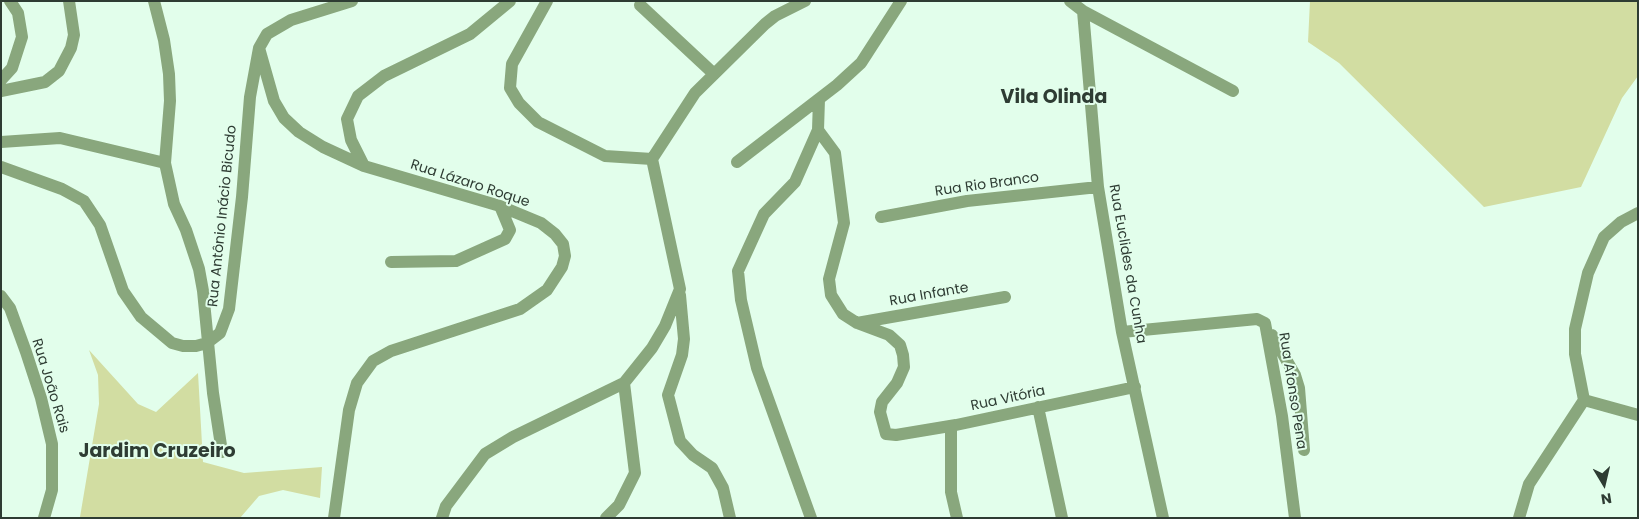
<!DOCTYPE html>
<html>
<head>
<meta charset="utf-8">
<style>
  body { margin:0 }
  #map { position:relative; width:1639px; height:519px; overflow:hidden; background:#e2feeb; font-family:Poppins,sans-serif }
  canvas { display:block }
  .frame { position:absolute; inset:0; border:2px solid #2e3c33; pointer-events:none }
  .north { position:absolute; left:1579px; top:459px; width:50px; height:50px; -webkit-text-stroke:4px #e2feeb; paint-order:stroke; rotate:171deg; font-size:14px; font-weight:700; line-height:20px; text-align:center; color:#2e3c33 }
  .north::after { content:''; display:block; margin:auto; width:18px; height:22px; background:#2e3c33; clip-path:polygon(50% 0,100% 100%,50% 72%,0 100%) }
</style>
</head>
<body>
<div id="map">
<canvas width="1639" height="519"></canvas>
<div class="frame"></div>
<div class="north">N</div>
</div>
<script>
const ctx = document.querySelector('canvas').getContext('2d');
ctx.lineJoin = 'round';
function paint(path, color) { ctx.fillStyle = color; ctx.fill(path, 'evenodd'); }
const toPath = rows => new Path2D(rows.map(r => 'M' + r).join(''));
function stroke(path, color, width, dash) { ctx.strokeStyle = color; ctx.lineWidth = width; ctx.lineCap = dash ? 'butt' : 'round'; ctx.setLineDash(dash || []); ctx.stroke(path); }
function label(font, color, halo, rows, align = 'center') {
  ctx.font = font + ' Poppins,sans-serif'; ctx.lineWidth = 4; ctx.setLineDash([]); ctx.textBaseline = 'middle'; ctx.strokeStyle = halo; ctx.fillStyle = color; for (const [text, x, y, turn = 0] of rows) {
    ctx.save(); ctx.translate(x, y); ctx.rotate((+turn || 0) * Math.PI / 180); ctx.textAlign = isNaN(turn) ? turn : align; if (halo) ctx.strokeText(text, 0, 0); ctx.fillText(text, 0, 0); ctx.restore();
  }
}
const green = toPath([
  [1310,1,1638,1,1638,76,1622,98,1581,187,1484,207,1339,63,1308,42],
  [89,350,138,404,156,412,198,373,203,462,244,473,322,467,320,498,283,490,259,496,240,518,80,517,99,404,98,375]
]);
const minor = toPath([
  [154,1,164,40,169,74,170,101,165,163,174,204,186,230,199,269,203,291,213,393,222,452],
  [1070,1,1083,11,1233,91],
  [640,5,714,74],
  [1083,11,1098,187,1122,332,1163,518],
  [259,48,274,101,284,118,299,132,323,147,364,166,500,206,541,223,555,234,563,244,565,256,562,267,547,290,520,309,391,351,373,361,357,383,349,410,334,518],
  [1,80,12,68,22,37,18,13,10,1],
  [1,91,45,82,59,71,71,48,74,35,69,1],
  [819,99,818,130,835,153,844,223,829,279,831,295,843,314,857,323,889,335,900,345,903,355,904,367,897,383,882,402,880,412,886,434,896,435,956,425,1135,387],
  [1,142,60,138,165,163],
  [652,159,695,93,765,24,775,16,805,1],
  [737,162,837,85,861,63,901,1],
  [364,166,351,140,347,119,358,96,384,76,470,34,510,1],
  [1,167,62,189,84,201,100,225,123,291,141,317,172,343,183,346,196,346,207,343,220,333,229,309,242,197,250,97,259,48,267,34,291,20,352,1],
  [881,217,967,201,1098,187],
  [391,262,456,261,505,239,510,230,500,206],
  [680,295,684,339,682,355,668,395,680,441,693,455,712,468,723,488,730,518],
  [1,296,10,308,26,352,41,398,52,444,52,490,44,518],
  [857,323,1005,297],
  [1122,332,1257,319,1265,323,1282,416,1295,518],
  [1272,335,1295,375,1299,388,1304,450],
  [1584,400,1638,415],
  [1038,407,1062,518],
  [951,426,951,492,957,518],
  [442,518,446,506,485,454,513,437,624,383,652,348,665,326,680,289,652,159,605,156,538,122,519,103,510,88,512,64,547,1],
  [606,518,619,505,635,473,624,383],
  [811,518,757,368,741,300,738,271,764,214,795,182,818,130],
  [1519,518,1529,484,1584,400,1575,354,1575,329,1588,273,1604,237,1621,222,1638,213]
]);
const streetNames = [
  ["Rua Lázaro Roque",470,184,18],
  ["Rua Rio Branco",987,185,-8],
  ["Rua Antônio Inácio Bicudo",223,216,-84],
  ["Rua Euclides da Cunha",1127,264,80],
  ["Rua Infante",929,295,-10],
  ["Rua João Rais",50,386,73],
  ["Rua Afonso Pena",1292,391,81],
  ["Rua Vitória",1008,399,-12]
];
const districtNames = [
  ["Vila Olinda",1054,98],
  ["Jardim Cruzeiro",157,452]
];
paint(green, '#d2dda2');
stroke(minor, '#89a77d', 12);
label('14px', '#2e3c33', '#e2feeb', streetNames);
label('bold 19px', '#2e3c33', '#e2feeb', districtNames);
</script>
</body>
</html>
